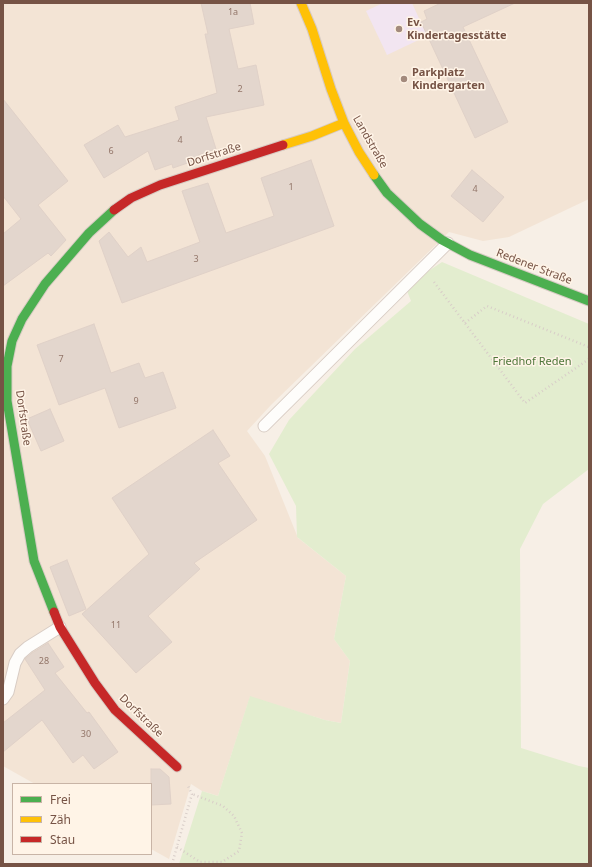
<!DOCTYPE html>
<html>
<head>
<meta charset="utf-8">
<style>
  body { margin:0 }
  #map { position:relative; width:592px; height:867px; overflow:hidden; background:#f7efe6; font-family:"Noto Sans",sans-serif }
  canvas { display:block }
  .frame { position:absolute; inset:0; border:4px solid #765345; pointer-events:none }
  .legend { position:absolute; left:12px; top:783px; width:140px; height:72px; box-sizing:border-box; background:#fff4e7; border:1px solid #c8b4a6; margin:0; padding:5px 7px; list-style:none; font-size:12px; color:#765345 }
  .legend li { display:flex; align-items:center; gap:8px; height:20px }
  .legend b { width:20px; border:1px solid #c8b4a6 }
</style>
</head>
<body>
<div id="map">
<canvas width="592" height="867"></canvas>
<div class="frame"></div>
<ul class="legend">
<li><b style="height:5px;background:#4caf50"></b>Frei</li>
<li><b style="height:5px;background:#ffc107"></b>Zäh</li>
<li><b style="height:5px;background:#c62828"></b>Stau</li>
</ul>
</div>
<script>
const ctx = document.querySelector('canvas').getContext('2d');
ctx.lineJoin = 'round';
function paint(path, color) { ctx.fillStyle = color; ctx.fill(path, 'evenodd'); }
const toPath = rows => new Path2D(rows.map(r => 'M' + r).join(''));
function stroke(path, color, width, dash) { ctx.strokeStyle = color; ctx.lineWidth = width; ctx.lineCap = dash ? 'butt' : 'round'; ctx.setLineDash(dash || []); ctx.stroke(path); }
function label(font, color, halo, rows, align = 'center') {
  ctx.font = font + ' "Noto Sans",sans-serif'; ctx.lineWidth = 3; ctx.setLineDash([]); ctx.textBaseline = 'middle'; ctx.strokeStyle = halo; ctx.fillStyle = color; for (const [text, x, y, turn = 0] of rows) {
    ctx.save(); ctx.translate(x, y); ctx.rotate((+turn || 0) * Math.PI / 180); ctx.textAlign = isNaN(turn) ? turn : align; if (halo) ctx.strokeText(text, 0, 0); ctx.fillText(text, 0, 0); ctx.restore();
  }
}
const residential = toPath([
  [3,3,589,3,589,199,509,237,483,241,449,232,271,405,247,431,265,456,298,538,346,576,334,639,350,661,341,723,325,720,250,697,218,796,202,791,191,784,169,859,151,849,151,784,35,784,3,766]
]);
const education = toPath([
  [383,3,412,3,427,36,387,55,366,11]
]);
const green = toPath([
  [442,262,589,324,589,469,543,504,520,549,521,748,579,766,589,768,589,864,179,864,202,791,218,796,250,696,325,720,341,723,350,661,334,639,346,576,297,537,296,506,269,454,289,420,355,349,411,301,407,291,427,272]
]);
const building = toPath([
  [201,3,250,3,254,24,229,29,238,69,256,65,264,105,206,117,216,149,198,155,199,159,173,168,172,164,155,170,148,151,104,178,84,145,118,125,125,137,179,120,175,107,217,93,205,34,208,34,201,3],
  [441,3,515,3,463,27,508,122,475,138,421,22,427,19,424,11,441,3],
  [3,99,68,181,38,205,66,240,51,256,48,253,3,286,3,234,21,219,3,196,3,99],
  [311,160,334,226,122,303,99,241,109,232,128,257,141,247,147,262,200,242,182,191,208,183,226,233,274,216,261,178,311,160],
  [472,170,504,197,483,222,451,196,472,170],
  [94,324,111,373,139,363,145,378,163,372,176,408,119,428,105,388,59,405,37,345,94,324],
  [50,409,64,441,41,451,27,419,50,409],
  [213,430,230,456,218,463,257,520,194,563,200,569,148,616,172,642,136,673,82,614,149,554,112,498,213,430],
  [67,560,86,609,69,616,50,567,67,560],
  [48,643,64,667,55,673,87,713,89,712,118,752,94,769,83,755,73,763,42,720,3,752,3,723,45,690,25,659,32,653,48,643],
  [151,769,160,769,169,777,171,804,151,805,151,769]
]);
const path = toPath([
  [434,282,525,403,589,359],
  [465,323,487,306,589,347],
  [177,847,200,862,222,862,239,851,242,833,234,816,223,806,192,794],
  [172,864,192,794,188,786]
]);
const lane = toPath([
  [264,426,448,243],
  [3,699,8,692,15,663,20,654,28,647,60,627]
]);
const fast = toPath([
  [374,175,387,193,420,224,442,240,470,255,589,301],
  [54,612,34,561,7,401,7,366,12,341,22,319,45,284,89,233,114,210]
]);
const slow = toPath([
  [301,3,312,29,331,89,344,123,359,152,374,175],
  [283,145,312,136,344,123]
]);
const jam = toPath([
  [114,210,131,198,160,185,283,145],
  [54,612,60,627,95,683,115,710,177,767]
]);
const markers = [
  [399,29,4,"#a38a7d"],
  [404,79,4,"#a38a7d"]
];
const numberNames = [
  ["1a",233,12],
  ["2",240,89],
  ["4",180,140],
  ["6",111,151],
  ["1",291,187],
  ["4",475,189],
  ["3",196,259],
  ["7",61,359],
  ["9",136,401],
  ["11",116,625],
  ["28",44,661],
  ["30",86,734]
];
const poiNames = [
  ["Ev.",407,23],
  ["Kindertagesstätte",407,36],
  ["Parkplatz",412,73],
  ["Kindergarten",412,86]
];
const streetNames = [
  ["Landstraße",370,142,60],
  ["Dorfstraße",214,155,-18],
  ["Redener Straße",534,267,21],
  ["Dorfstraße",23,418,82],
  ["Dorfstraße",141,716,44]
];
const parkNames = [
  ["Friedhof Reden",532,362]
];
paint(residential, '#f3e4d5');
paint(education, '#f2e5f1');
paint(green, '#e3edcf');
paint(building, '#e3d6cd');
stroke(building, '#e0d1c8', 1);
stroke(lane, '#d8ccc4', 13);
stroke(fast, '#d7cbc3', 11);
stroke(slow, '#d7cbc3', 11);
stroke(jam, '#d7cbc3', 11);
stroke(path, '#d8cdc8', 2.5, [1, 3]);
stroke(lane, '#fefdfb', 11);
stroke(fast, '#4caf50', 9);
stroke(slow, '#ffc107', 9);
stroke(jam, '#c62828', 9);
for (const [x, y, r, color] of markers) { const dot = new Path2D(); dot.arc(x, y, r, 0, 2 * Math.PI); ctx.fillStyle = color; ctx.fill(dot); stroke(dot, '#fff4e7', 1.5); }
label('9px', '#937669', null, numberNames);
label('bold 11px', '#765345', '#fff4e7', poiNames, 'left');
label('11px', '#765345', '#fff4e7', streetNames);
label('11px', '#4f773a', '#fff4e7', parkNames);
</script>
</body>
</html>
